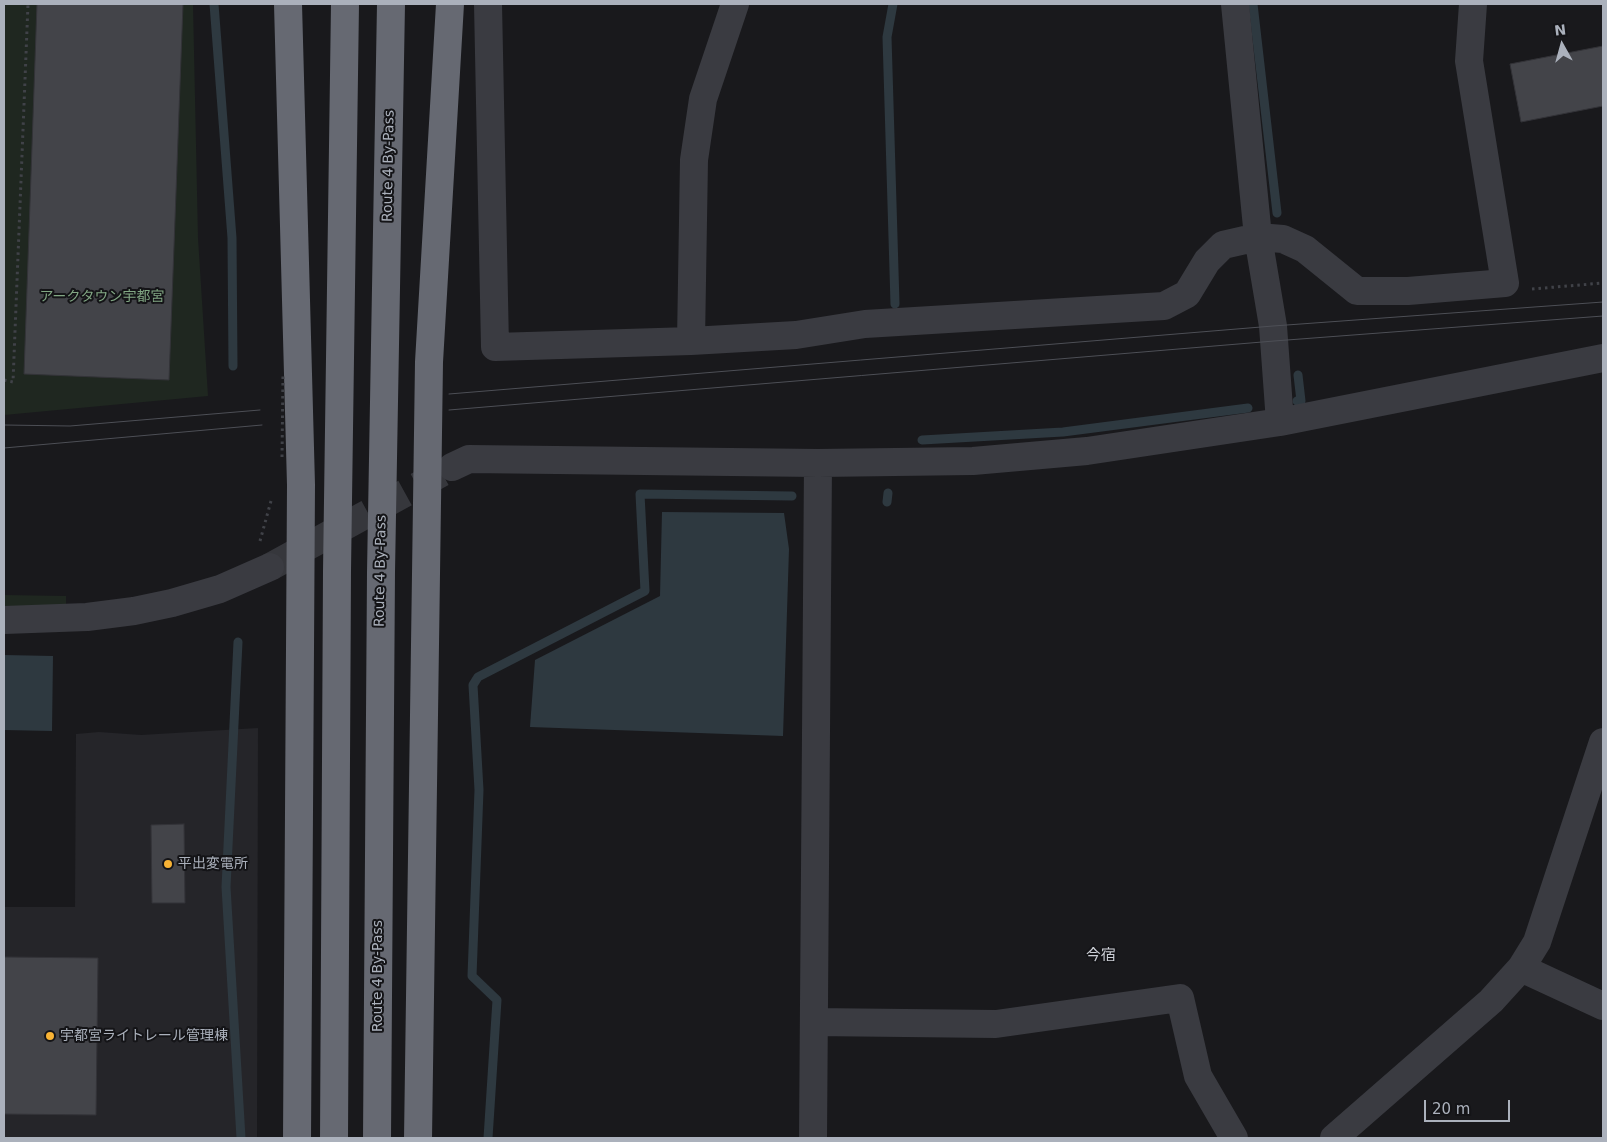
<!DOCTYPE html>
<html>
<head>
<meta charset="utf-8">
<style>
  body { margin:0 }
  #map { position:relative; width:1607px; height:1142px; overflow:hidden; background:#19191c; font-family:"DejaVu Sans",sans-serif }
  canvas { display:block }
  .frame { position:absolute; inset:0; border:5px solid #abb1bc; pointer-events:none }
  .north { position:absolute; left:1537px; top:20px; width:50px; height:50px; -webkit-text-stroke:4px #141417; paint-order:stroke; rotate:353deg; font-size:14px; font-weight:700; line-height:20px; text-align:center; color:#abb1bc }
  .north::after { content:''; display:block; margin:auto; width:18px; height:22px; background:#abb1bc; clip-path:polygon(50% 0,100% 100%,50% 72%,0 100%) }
  .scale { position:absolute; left:1424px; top:1100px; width:86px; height:22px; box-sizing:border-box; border:2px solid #abb1bc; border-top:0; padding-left:6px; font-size:15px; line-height:18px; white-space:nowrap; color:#abb1bc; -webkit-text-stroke:4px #141417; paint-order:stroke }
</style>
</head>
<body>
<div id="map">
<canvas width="1607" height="1142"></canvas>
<div class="frame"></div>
<div class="north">N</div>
<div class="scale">20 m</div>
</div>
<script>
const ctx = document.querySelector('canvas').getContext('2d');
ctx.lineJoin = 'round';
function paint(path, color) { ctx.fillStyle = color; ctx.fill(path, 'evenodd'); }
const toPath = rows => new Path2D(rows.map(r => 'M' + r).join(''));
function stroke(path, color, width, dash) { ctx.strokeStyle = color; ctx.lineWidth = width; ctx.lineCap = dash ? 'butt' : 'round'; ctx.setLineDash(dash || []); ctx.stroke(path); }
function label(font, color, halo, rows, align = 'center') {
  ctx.font = font + ' "DejaVu Sans","Noto Sans JP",sans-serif'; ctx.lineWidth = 4; ctx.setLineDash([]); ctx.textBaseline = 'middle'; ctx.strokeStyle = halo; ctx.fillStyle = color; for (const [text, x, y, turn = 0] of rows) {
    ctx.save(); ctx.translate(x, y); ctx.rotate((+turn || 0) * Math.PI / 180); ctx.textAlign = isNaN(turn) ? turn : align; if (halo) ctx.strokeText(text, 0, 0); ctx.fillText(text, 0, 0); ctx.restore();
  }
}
const built = toPath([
  [258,728,257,1138,4,1138,4,907,75,907,76,734,99,732,141,735]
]);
const green = toPath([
  [4,4,193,4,198,238,208,396,4,415],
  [4,595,66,596,66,610,4,612]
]);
const water = toPath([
  [662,512,784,513,789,549,783,736,530,727,535,660,660,596],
  [4,655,53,656,52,731,4,730]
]);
const stream = toPath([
  [214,4,232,238,233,366],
  [893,4,887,37,895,304],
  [1253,4,1277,213],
  [1297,401,1301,401,1298,375],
  [922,440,1063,432,1248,408],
  [887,502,888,493],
  [238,642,226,887,241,1138],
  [488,1138,497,1000,472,976,479,790,473,685,478,677,645,591,640,494,792,496]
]);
const building = toPath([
  [37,4,183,4,169,380,24,374,37,4],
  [1603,46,1603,106,1521,122,1510,64,1603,46],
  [184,824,185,903,152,903,151,825,184,824],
  [4,957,98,958,96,1115,4,1114,4,957]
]);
const streetTunnel = toPath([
  [270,567,447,470]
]);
const path = toPath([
  [1532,289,1603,283],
  [4,380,13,382,28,4],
  [260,541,271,501]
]);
const street = toPath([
  [488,4,495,347,691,341,796,335,865,324,1164,306,1187,294,1207,261,1223,245,1258,237,1283,239,1305,249,1357,291,1408,291,1505,283,1469,61,1473,4],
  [1235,4,1258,237,1273,326,1280,422],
  [691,341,694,160,703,99,735,4],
  [452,467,469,459,818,463,973,461,1087,451,1280,422,1603,358],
  [4,620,87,617,134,611,172,603,220,589,270,567],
  [1521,968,1603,1006],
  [814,1022,996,1024,1180,998,1198,1076,1234,1138],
  [813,1138,818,463],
  [1334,1138,1491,1001,1521,968,1537,942,1603,742]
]);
const highway = toPath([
  [288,4,301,485,297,1138],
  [334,1138,337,571,345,4],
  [377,1138,381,572,391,4],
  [418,1138,429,362,450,4]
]);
const tram = toPath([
  [449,394,1273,326,1603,302],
  [449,410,1274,341,1603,316],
  [4,425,70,426,260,410],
  [4,448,262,425]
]);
const pathBridge = toPath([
  [282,457,283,374]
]);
const markers = [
  [168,864,5,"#f8b335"],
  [50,1036,5,"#f8b335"]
];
const streetNames = [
  ["Route 4 By-Pass",389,166,-89],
  ["Route 4 By-Pass",381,571,-89],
  ["Route 4 By-Pass",378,976,-90]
];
const parkNames = [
  ["アークタウン宇都宮",102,297]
];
const poiNames = [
  ["平出変電所",178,864],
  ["宇都宮ライトレール管理棟",60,1036]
];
const neighbourhoodNames = [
  ["今宿",1101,956]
];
paint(built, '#252529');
paint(green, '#1f2720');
paint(water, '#2e3940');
stroke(stream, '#2e3940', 9);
paint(building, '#434449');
stroke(building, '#333338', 1);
stroke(streetTunnel, '#36373c', 28, [28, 14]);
stroke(path, '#404248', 3, [2.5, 4]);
stroke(street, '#3a3b41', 28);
stroke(highway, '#666972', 28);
stroke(tram, '#4d4f56', 1);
stroke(pathBridge, '#404248', 3, [2.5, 4]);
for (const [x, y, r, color] of markers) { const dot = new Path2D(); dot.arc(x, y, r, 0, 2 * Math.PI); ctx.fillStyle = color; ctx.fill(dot); stroke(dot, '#141417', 2); }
label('14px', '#abb1bc', '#141417', streetNames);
label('14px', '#82a784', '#141417', parkNames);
label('14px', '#abb1bc', '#141417', poiNames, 'left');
label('15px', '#cdd0d7', '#141417', neighbourhoodNames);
</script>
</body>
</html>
